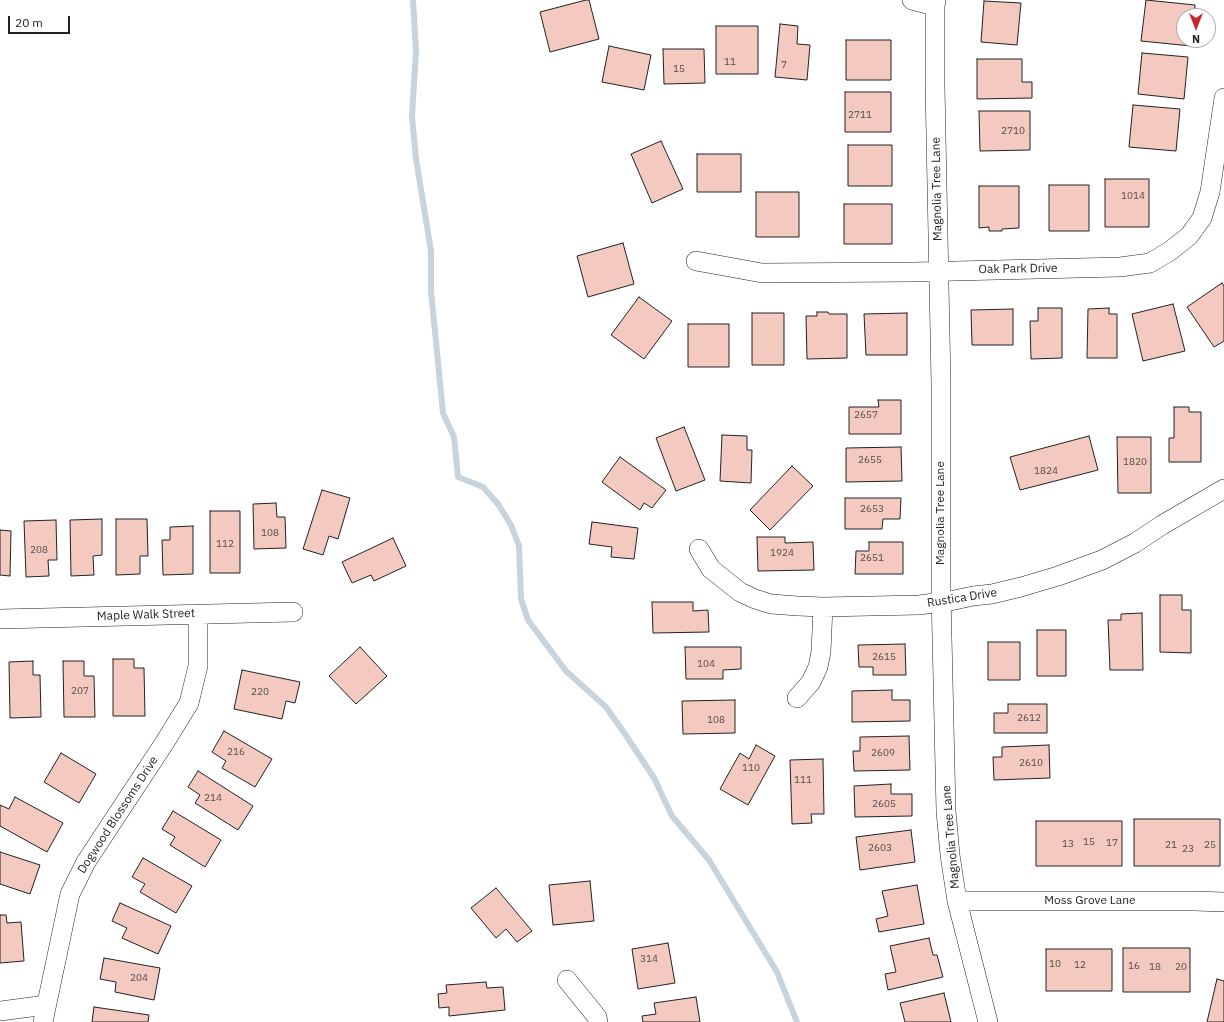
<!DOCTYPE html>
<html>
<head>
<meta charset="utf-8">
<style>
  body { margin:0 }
  #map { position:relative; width:1224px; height:1022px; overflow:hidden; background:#fff; font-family:"IBM Plex Sans",sans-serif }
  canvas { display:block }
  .north { position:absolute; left:1176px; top:8px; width:40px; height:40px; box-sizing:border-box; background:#fff; border:1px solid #a7a7a7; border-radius:50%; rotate:180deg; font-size:11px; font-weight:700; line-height:16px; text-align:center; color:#222 }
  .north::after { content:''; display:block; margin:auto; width:14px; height:18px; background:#c62828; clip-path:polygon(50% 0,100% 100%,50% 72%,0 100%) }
  .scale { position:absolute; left:8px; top:16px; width:62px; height:18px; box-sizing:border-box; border:2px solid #222; border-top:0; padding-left:5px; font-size:12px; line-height:14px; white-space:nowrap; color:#222; -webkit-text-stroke:3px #fff; paint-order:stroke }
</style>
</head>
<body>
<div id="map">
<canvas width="1224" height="1022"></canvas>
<div class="north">N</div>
<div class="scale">20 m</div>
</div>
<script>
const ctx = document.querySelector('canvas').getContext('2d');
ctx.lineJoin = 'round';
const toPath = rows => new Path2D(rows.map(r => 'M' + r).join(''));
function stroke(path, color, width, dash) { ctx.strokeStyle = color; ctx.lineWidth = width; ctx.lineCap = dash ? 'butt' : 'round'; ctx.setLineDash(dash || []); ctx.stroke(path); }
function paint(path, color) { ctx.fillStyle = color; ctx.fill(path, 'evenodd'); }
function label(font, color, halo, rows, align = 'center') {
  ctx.font = font + ' "IBM Plex Sans",sans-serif'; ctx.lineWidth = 3; ctx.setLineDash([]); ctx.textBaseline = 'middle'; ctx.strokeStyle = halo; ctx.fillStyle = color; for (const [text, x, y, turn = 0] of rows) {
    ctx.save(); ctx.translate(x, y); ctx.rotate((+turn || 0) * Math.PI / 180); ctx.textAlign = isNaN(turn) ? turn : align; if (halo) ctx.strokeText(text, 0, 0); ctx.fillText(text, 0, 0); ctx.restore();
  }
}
const stream = toPath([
  [413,0,416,51,412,116,416,159,431,251,431,291,443,413,454,437,458,477,483,487,498,504,511,525,519,546,521,599,528,620,566,671,606,707,625,734,654,778,672,816,709,860,777,972,797,1022]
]);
const building = toPath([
  [586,0,589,0,599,39,550,52,540,12,586,0],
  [1146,0,1195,5,1194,16,1184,16,1184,40,1191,40,1191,46,1141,41,1146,0],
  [984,1,1021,3,1017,45,981,42,984,1],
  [780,24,798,26,797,44,810,45,807,80,775,77,780,24],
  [716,26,758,26,758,74,716,74,716,26],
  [846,40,891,40,891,80,846,80,846,40],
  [609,46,651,55,644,90,602,82,609,46],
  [663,49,704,49,705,83,664,84,663,49],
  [1142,53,1188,57,1184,99,1138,94,1142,53],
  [977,59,1022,59,1022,82,1032,82,1032,98,977,99,977,59],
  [845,92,891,92,891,132,845,132,845,92],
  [1133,105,1180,109,1176,151,1129,147,1133,105],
  [979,111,1030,111,1030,150,980,151,979,111],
  [661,141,683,189,652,203,631,154,661,141],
  [848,145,892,145,892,186,848,186,848,145],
  [697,154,741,154,741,192,697,192,697,154],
  [1105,179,1149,179,1149,227,1105,227,1105,179],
  [1049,185,1089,185,1089,231,1049,231,1049,185],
  [979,186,1019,186,1019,228,1002,229,1002,231,989,231,989,227,979,228,979,186],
  [756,192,799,192,799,237,756,237,756,192],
  [844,204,892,204,892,244,844,244,844,204],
  [623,243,634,284,588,297,577,256,623,243],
  [1222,283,1224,286,1224,341,1214,347,1187,307,1222,283],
  [639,297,672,321,644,359,611,335,639,297],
  [1173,304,1185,351,1143,361,1132,314,1173,304],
  [1038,308,1062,308,1062,358,1031,359,1030,321,1038,321,1038,308],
  [1109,308,1109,314,1117,314,1117,358,1087,358,1088,309,1109,308],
  [1013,309,1013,345,972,345,971,310,1013,309],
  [817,312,828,312,829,314,847,314,847,358,807,359,806,316,817,316,817,312],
  [752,313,784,313,784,365,752,365,752,313],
  [907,313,907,355,866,355,864,314,907,313],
  [688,324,729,324,729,367,688,367,688,324],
  [878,400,901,400,901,434,849,434,849,407,879,407,878,400],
  [1174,407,1189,407,1189,412,1201,412,1201,462,1169,462,1169,438,1174,438,1174,407],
  [684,427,705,480,676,491,656,438,684,427],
  [722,435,747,436,747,450,752,450,751,483,720,481,722,435],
  [1089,436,1098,470,1020,490,1010,457,1089,436],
  [1117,437,1151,437,1151,493,1118,493,1117,437],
  [901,447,902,481,846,482,846,448,901,447],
  [620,457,666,490,652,508,644,503,640,510,602,482,620,457],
  [792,466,813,486,770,530,750,510,792,466],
  [322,490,350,498,338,539,329,536,323,555,303,549,322,490],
  [845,498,901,498,900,519,883,519,882,529,845,529,845,498],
  [276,503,277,517,285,517,286,548,254,549,253,504,276,503],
  [210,511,240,511,240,573,210,573,210,511],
  [102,519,102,555,93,556,94,575,71,576,70,520,102,519],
  [116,519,147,519,148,556,140,556,140,574,116,575,116,519],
  [56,520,57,560,48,560,49,576,26,577,24,521,56,520],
  [592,522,638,528,634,559,611,557,612,547,589,544,592,522],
  [193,526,193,574,163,575,162,540,170,540,170,527,193,526],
  [0,530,11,531,10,576,0,575,0,530],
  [757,537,785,537,785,543,813,542,814,570,758,571,757,537],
  [393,538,406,566,374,581,371,575,352,583,342,562,393,538],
  [869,542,903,542,903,574,855,574,856,551,869,551,869,542],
  [1160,595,1182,595,1182,610,1191,610,1191,653,1160,652,1160,595],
  [652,602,693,602,693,611,708,610,709,632,653,633,652,602],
  [1142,613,1143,670,1110,670,1108,620,1121,620,1121,614,1142,613],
  [1037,630,1066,630,1066,676,1037,676,1037,630],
  [988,642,1020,642,1020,680,988,680,988,642],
  [905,644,906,675,873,675,873,667,859,667,858,645,905,644],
  [360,647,387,676,356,704,329,676,360,647],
  [685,647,741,647,741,669,723,670,723,679,686,679,685,647],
  [113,659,134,659,134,668,144,668,145,716,113,716,113,659],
  [33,661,33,675,40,675,41,717,10,718,9,662,33,661],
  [63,661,84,661,84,676,94,676,95,717,64,717,63,661],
  [242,670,300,682,295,703,286,701,282,719,234,709,242,670],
  [892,690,892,700,910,700,910,721,852,722,852,691,892,690],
  [735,700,735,733,683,734,682,701,735,700],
  [1008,704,1047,704,1047,733,994,733,994,713,1008,713,1008,704],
  [224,731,272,759,255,787,222,768,226,761,212,752,224,731],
  [909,736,910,770,854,771,853,751,860,751,860,737,909,736],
  [756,745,775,756,748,805,720,789,740,753,749,759,756,745],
  [1049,745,1050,778,994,780,993,757,1002,757,1002,747,1049,745],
  [61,753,96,774,79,803,44,782,61,753],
  [823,759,824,814,811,814,812,823,792,824,790,760,823,759],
  [198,771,253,806,238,830,195,803,200,795,188,787,198,771],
  [891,784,891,794,912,794,912,816,855,817,854,786,891,784],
  [15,797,63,823,47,852,0,826,0,805,9,809,15,797],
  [173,811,221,840,205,867,170,845,175,837,162,829,173,811],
  [1134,819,1220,819,1220,866,1134,866,1134,819],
  [1036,821,1122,821,1122,866,1036,866,1036,821],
  [911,830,915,862,860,870,856,837,911,830],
  [0,852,40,865,30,894,0,884,0,852],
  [143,858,192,886,176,913,140,892,145,884,132,877,143,858],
  [590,881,594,921,553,925,549,885,590,881],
  [917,885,924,924,879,932,876,919,888,916,882,891,917,885],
  [496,888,532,931,517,942,506,929,496,938,471,908,496,888],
  [120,903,171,926,158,954,122,938,127,928,112,921,120,903],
  [0,915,6,915,7,923,21,922,24,961,0,963,0,915],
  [929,938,933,955,937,955,943,977,888,990,885,974,896,972,890,946,929,938],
  [668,943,675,983,638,989,632,949,668,943],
  [1123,948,1190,948,1190,992,1123,992,1123,948],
  [1046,949,1112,949,1112,991,1046,991,1046,949],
  [104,958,160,968,154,1000,115,992,116,982,100,979,104,958],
  [1217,979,1224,981,1224,1022,1207,1022,1217,979],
  [486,982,487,988,503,987,505,1010,449,1016,449,1007,439,1008,438,994,447,993,446,985,486,982],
  [944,993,951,1022,905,1022,900,1003,944,993],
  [696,997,700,1022,643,1022,642,1016,656,1014,654,1003,696,997],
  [94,1007,149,1015,148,1022,92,1022,94,1007]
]);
const street = toPath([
  [912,0,935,6],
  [936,0,935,6,935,86,941,383,941,593,946,811,950,855,957,901,988,1022],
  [696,261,762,273,914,272,1120,267,1150,263,1170,251,1189,236,1202,218,1210,192,1224,98],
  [699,549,711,569,740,592,755,599,771,604,798,606,823,607,919,605,950,601,973,596,992,594,1021,587,1058,576,1102,560,1135,543,1162,525,1224,489],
  [0,619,293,612],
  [797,698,811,682,818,667,821,652,823,607],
  [957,901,1195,901,1224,902],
  [567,980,597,1017,598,1022],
  [0,1011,46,1005],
  [43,1022,70,894,86,862,165,742,189,703,198,666,198,614]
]);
const numberNames = [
  ["11",730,62],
  ["7",784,65],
  ["15",679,69],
  ["2711",860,115],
  ["2710",1013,131],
  ["1014",1133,196],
  ["2657",866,415],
  ["2655",870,460],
  ["1820",1135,462],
  ["1824",1046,471],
  ["2653",872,509],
  ["108",270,533],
  ["112",225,544],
  ["208",39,550],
  ["1924",782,553],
  ["2651",872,558],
  ["2615",884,657],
  ["104",706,664],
  ["207",80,691],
  ["220",260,692],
  ["2612",1029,718],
  ["108",716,720],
  ["216",236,752],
  ["2609",883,753],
  ["2610",1031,763],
  ["110",751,768],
  ["111",803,780],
  ["214",213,798],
  ["2605",884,804],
  ["15",1089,842],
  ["17",1112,843],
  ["13",1068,844],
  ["21",1171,845],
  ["25",1210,845],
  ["2603",880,848],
  ["23",1188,849],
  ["314",649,959],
  ["10",1055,964],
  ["12",1080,965],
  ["16",1134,966],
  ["18",1155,967],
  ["20",1181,967],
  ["204",139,978]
];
const streetNames = [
  ["Magnolia Tree Lane",937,189,-91],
  ["Oak Park Drive",1018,269,-1],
  ["Magnolia Tree Lane",941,513,-90],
  ["Rustica Drive",962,598,-9],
  ["Maple Walk Street",146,615,-2],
  ["Dogwood Blossoms Drive",118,815,-57],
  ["Magnolia Tree Lane",951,837,-95],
  ["Moss Grove Lane",1090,901]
];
stroke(stream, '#c7d3dd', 6);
paint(building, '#f3c9c0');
stroke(building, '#222', 1);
stroke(street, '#222', 20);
stroke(street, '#fff', 19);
label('10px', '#564c4a', null, numberNames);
label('12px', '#222', '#fff', streetNames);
</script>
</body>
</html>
